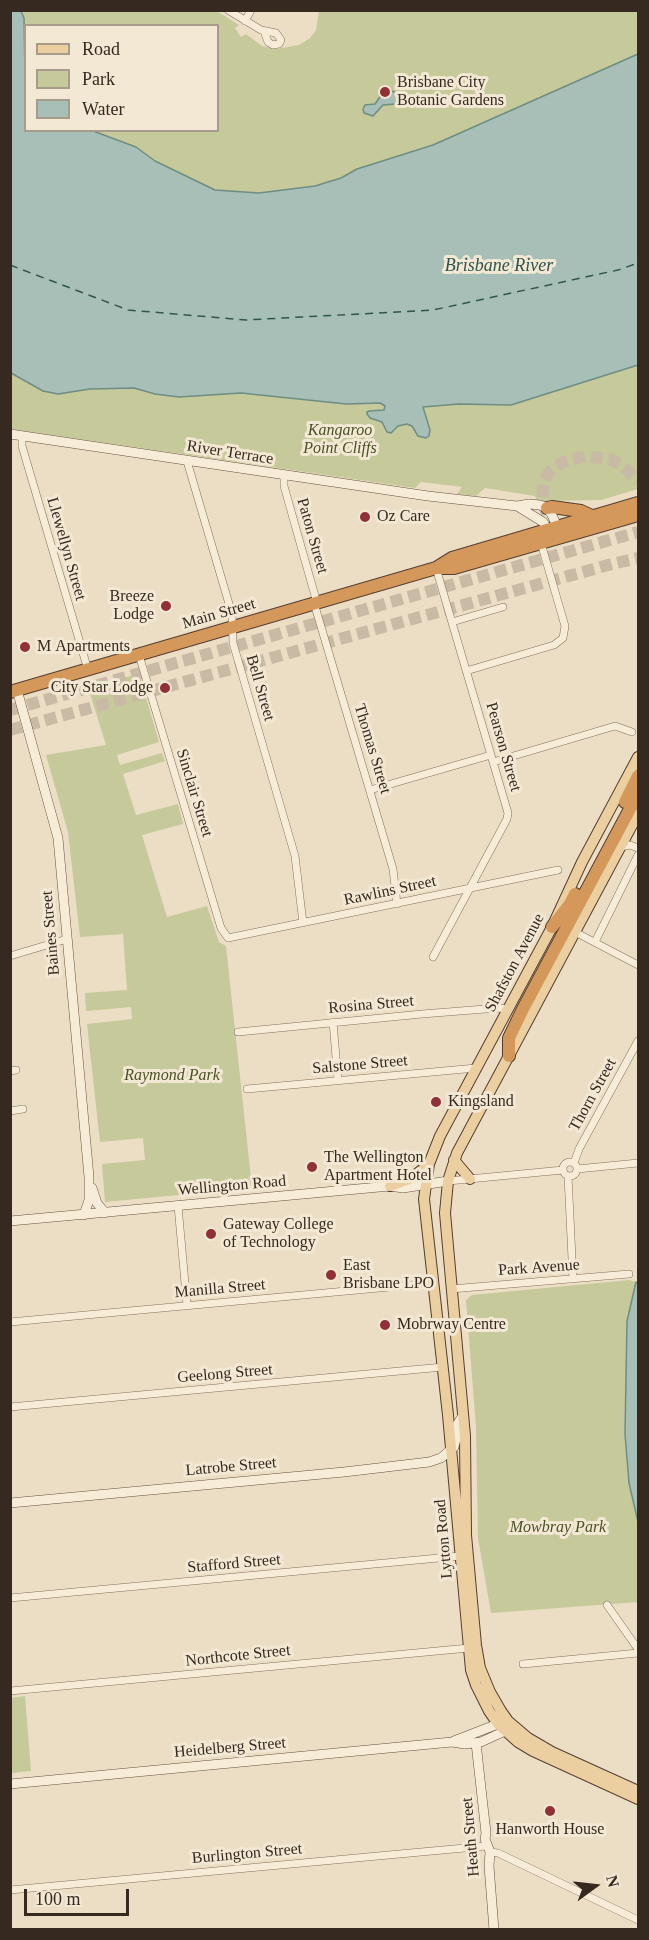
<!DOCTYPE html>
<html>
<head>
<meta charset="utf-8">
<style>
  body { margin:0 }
  #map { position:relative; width:649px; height:1940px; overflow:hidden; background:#ecdec5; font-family:Georgia,serif }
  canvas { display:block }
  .frame { position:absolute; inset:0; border:12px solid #36291f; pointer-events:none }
  .legend { position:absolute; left:24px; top:24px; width:195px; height:108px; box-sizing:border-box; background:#f3e8d4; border:2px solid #a79c8c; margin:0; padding:8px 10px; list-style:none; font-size:18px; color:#36291f }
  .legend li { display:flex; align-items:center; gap:12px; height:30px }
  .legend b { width:30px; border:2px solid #a79c8c }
  .north { position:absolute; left:565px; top:1856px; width:60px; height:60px; -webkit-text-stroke:4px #f3e8d4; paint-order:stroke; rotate:75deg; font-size:16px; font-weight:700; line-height:24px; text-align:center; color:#36291f }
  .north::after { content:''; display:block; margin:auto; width:21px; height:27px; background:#36291f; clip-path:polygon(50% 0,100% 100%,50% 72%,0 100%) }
  .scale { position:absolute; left:24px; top:1889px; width:105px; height:27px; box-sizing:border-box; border:3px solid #36291f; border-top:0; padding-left:8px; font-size:18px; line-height:21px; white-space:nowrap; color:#36291f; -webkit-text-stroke:4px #f3e8d4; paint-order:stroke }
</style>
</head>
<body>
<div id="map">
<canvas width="649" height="1940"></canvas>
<div class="frame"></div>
<ul class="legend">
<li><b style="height:8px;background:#eccfa0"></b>Road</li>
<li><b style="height:16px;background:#c6c99a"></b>Park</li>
<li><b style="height:16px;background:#a7bfb6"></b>Water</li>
</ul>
<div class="north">N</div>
<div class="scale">100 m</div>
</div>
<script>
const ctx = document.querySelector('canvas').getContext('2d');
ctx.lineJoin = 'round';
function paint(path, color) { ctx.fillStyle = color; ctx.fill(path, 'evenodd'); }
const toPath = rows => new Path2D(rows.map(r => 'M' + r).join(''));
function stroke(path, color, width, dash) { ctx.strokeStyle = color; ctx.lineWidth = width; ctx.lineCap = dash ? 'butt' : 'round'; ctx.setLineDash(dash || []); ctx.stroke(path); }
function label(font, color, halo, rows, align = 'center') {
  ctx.font = font + ' Georgia,serif'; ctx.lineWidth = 6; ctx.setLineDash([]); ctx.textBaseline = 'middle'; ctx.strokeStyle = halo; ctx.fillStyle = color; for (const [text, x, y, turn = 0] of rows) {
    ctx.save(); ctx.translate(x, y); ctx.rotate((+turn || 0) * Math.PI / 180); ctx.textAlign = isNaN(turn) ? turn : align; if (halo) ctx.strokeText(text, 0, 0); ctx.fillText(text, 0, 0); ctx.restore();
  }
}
const green = toPath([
  [21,11,217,11,239,25,235,28,241,37,246,34,262,46,276,49,299,45,310,38,316,30,319,11,638,11,638,54,433,145,357,169,341,178,315,186,259,193,215,190,155,161,136,147,93,131,218,130,218,26,26,26,25,30],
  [638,365,638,489,601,500,537,501,535,496,485,488,476,496,457,494,462,487,421,482,415,488,11,429,10,373,43,391,58,394,90,389,134,388,155,394,179,397,241,393,346,404,380,403,385,406,384,410,369,411,367,412,367,414,370,418,382,422,387,432,391,433,398,426,407,424,412,426,418,436,426,438,429,436,430,430,422,407,459,404,511,405],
  [139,674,159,742,117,755,120,765,162,753,165,761,123,774,136,815,178,804,183,824,142,835,167,917,207,906,219,942,226,946,252,1188,105,1202,102,1164,145,1160,143,1138,100,1142,87,1024,132,1019,131,1007,86,1011,85,993,127,990,123,934,80,937,68,832,46,755,106,745,88,687],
  [629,1280,636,1282,627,1321,625,1434,629,1483,638,1522,638,1602,491,1613,478,1538,476,1427,466,1300,472,1295],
  [25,1696,31,1771,11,1773,11,1698]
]);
const water = toPath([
  [11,10,21,11,24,18,26,130,93,131,136,147,155,161,215,190,259,193,315,186,341,178,357,169,433,145,638,54,638,365,511,405,459,404,423,407,430,430,429,436,426,438,418,436,412,426,407,424,398,426,391,433,387,432,382,422,370,418,367,414,367,412,369,411,384,410,385,406,380,403,346,404,241,393,179,397,155,394,134,388,90,389,58,394,43,391,11,373,11,10],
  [389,90,397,93,399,97,396,104,383,105,373,116,364,113,363,109,365,105,375,104,384,91,389,90],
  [636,1282,638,1284,638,1522,629,1483,625,1434,627,1321,636,1282]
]);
const ferry = toPath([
  [10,265,128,310,246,320,433,310,618,270,638,263]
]);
const highwayTunnel = toPath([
  [547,514,542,500,544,481,549,472,563,462,585,456,609,459,620,464,638,481],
  [10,710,638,532],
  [10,730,612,564,638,558]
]);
const street = toPath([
  [228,10,261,30,276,33,281,40,279,44,273,45,268,42,264,31],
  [245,21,251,10],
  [22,436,22,446,88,670],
  [187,461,232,614,233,643,295,856,303,923],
  [284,476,284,486,317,603],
  [314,603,393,869,397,904],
  [452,622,503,607],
  [139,655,221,928,228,938,558,870],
  [466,671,554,645,563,638,565,626,541,543],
  [493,762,615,726,632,732],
  [370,790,491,755],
  [621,847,630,845,638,848],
  [575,932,638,965],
  [595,942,638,855],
  [10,956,67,939],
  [433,957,507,819,508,813,436,568],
  [333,1022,338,1080],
  [238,1032,422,1014,498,1008,507,1009],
  [10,1071,16,1070],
  [247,1089,476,1068],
  [10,1111,23,1109],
  '563 1169a7 7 0 1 1 14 0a7 7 0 1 1-14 0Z',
  [574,1163,579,1149,638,1041],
  [577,1169,638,1163],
  [568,1176,573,1279],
  [448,1181,563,1170],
  [178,1206,187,1305],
  [451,1289,629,1274],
  [10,1322,433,1283],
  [10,1407,443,1367],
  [10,1598,460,1556],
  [607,1605,638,1649],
  [523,1664,638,1653],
  [10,1691,469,1648],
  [490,1852,498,1853,638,1920],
  [10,1890,486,1846]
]);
const secondary = toPath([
  [10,434,428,496,517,506,529,504,540,505,545,507,551,513,560,533],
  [517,506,543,522,551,534],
  [17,690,58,838,89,1177,89,1200,84,1215],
  [92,1188,97,1203,105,1213],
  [10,1221,390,1186,403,1188,448,1181],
  [10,1503,344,1472,429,1462,441,1458,454,1447,457,1435,457,1425,463,1415],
  [454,1741,503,1722],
  [476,1743,486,1833,485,1839,490,1852,489,1866,494,1930],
  [10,1784,452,1742,465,1744,481,1742,505,1731]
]);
const primary = toPath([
  [638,757,582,862,552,927,440,1136,429,1164,424,1199,448,1415,469,1648,471,1670,476,1685,489,1711,498,1724,518,1742,533,1751,638,1799],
  [638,814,457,1153,448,1181,445,1213,465,1436,466,1535,476,1645,480,1668,490,1692,501,1711,508,1721,528,1738,552,1752,638,1791],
  [454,1160,470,1179],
  [390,1186,412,1178,429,1164]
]);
const highway = toPath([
  [547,508,552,507,581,511,592,516],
  [437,568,454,568,638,515],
  [10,692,436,568,452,558,638,503],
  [625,802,638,776],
  [552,927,570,904,575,894],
  [509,1056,509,1038,523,1009,638,794]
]);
const markers = [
  [385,92,6,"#913037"],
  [365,517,6,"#913037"],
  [166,606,6,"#913037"],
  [25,647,6,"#913037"],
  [165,688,6,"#913037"],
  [436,1102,6,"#913037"],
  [312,1167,6,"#913037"],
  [211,1234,6,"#913037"],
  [331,1275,6,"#913037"],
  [385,1325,6,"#913037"],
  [550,1811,6,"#913037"]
];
const poiNames = [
  ["Brisbane City",397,83],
  ["Botanic Gardens",397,101],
  ["Oz Care",377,517],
  ["Breeze",154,597,"right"],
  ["Lodge",154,615,"right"],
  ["M Apartments",37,647],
  ["City Star Lodge",153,688,"right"],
  ["Kingsland",448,1102],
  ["The Wellington",324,1158],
  ["Apartment Hotel",324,1176],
  ["Gateway College",223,1225],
  ["of Technology",223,1243],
  ["East",343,1266],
  ["Brisbane LPO",343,1284],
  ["Mobrway Centre",397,1325],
  ["Hanworth House",550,1830,"center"]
];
const parkNames = [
  ["Kangaroo",340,431],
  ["Point Cliffs",340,449],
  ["Raymond Park",172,1076],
  ["Mowbray Park",558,1528]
];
const streetNames = [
  ["River Terrace",230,453,9],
  ["Paton Street",312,536,74],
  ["Llewellyn Street",66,549,74],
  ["Main Street",219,614,-16],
  ["Bell Street",260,688,74],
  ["Pearson Street",503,747,74],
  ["Thomas Street",372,749,73],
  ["Sinclair Street",194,793,73],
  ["Rawlins Street",390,891,-12],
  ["Baines Street",51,933,-95],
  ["Shafston Avenue",515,963,-62],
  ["Rosina Street",371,1005,-5],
  ["Salstone Street",360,1065,-5],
  ["Thorn Street",593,1095,-61],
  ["Wellington Road",232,1186,-5],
  ["Park Avenue",539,1268,-4],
  ["Manilla Street",220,1289,-5],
  ["Geelong Street",225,1374,-5],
  ["Latrobe Street",231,1467,-5],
  ["Lytton Road",444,1539,-95],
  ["Stafford Street",234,1564,-5],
  ["Northcote Street",238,1656,-6],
  ["Heidelberg Street",230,1748,-5],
  ["Heath Street",471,1837,-95],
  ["Burlington Street",247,1854,-5]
];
const waterNames = [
  ["Brisbane River",499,266]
];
paint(green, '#c6c99a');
paint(water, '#a7bfb6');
stroke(water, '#6e8d83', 1.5);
stroke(ferry, '#305550', 1.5, [8, 6]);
stroke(highwayTunnel, '#c8baa4', 12, [12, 6]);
stroke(street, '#85705c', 8);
stroke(secondary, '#67513f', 10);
stroke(primary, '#543e30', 12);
stroke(highway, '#543e30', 14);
stroke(street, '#f7ecd8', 7);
stroke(secondary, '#f7ecd8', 9);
stroke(primary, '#eccfa0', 10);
stroke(highway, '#d5985b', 12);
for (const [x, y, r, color] of markers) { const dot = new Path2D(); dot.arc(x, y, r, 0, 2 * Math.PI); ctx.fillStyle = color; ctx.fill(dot); stroke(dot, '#f3e8d4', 2); }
label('16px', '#36291f', '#f3e8d4', poiNames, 'left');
label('italic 16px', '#4a5227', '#f3e8d4', parkNames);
label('16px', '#36291f', '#f3e8d4', streetNames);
label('italic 18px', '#305550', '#f3e8d4', waterNames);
</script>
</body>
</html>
